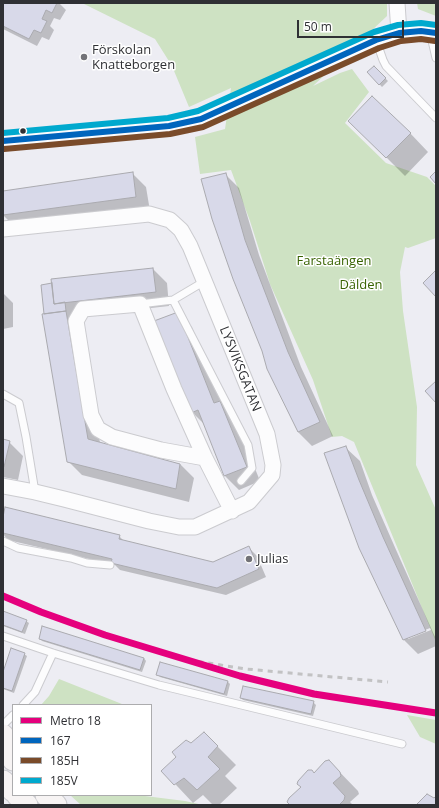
<!DOCTYPE html>
<html>
<head>
<meta charset="utf-8">
<style>
  body { margin:0 }
  #map { position:relative; width:439px; height:808px; overflow:hidden; background:#ededf3; font-family:"Open Sans",sans-serif }
  canvas { display:block }
  .frame { position:absolute; inset:0; border:4px solid #2f3034; pointer-events:none }
  .legend { position:absolute; left:12px; top:704px; width:140px; height:92px; box-sizing:border-box; background:#fff; border:1px solid #acacae; margin:0; padding:5px 7px; list-style:none; font-size:12px; color:#2f3034 }
  .legend li { display:flex; align-items:center; gap:8px; height:20px }
  .legend b { width:20px; border:1px solid #acacae }
  .scale { position:absolute; left:297px; top:20px; width:107px; height:18px; box-sizing:border-box; border:2px solid #2f3034; border-top:0; padding-left:5px; font-size:12px; line-height:14px; white-space:nowrap; color:#2f3034; -webkit-text-stroke:3px #fff; paint-order:stroke }
</style>
</head>
<body>
<div id="map">
<canvas width="439" height="808"></canvas>
<div class="frame"></div>
<ul class="legend">
<li><b style="height:5px;background:#e5007d"></b>Metro 18</li>
<li><b style="height:5px;background:#0065bd"></b>167</li>
<li><b style="height:5px;background:#7a4b2a"></b>185H</li>
<li><b style="height:5px;background:#00a9ce"></b>185V</li>
</ul>
<div class="scale">50 m</div>
</div>
<script>
const ctx = document.querySelector('canvas').getContext('2d');
ctx.lineJoin = 'round';
function paint(path, color) { ctx.fillStyle = color; ctx.fill(path, 'evenodd'); }
const toPath = rows => new Path2D(rows.map(r => 'M' + r).join(''));
function stroke(path, color, width, dash) { ctx.strokeStyle = color; ctx.lineWidth = width; ctx.lineCap = dash ? 'butt' : 'round'; ctx.setLineDash(dash || []); ctx.stroke(path); }
function label(font, color, halo, rows, align = 'center') {
  ctx.font = font + ' "Open Sans",sans-serif'; ctx.lineWidth = 3; ctx.setLineDash([]); ctx.textBaseline = 'middle'; ctx.strokeStyle = halo; ctx.fillStyle = color; for (const [text, x, y, turn = 0] of rows) {
    ctx.save(); ctx.translate(x, y); ctx.rotate((+turn || 0) * Math.PI / 180); ctx.textAlign = isNaN(turn) ? turn : align; if (halo) ctx.strokeText(text, 0, 0); ctx.fillText(text, 0, 0); ctx.restore();
  }
}
const green = toPath([
  [82,3,387,3,387,16,313,86,340,73,352,69,369,92,345,123,386,163,427,177,436,186,436,238,408,248,405,247,400,272,403,311,417,407,416,465,436,510,436,642,354,442,342,436,332,437,313,380,270,284,250,221,231,170,200,174,195,137,225,129,231,88,189,107,172,66,155,39],
  [417,3,436,3,436,16,418,9],
  [59,679,122,704,139,705,41,705,49,696],
  [407,715,436,720,436,744,420,737],
  [70,795,145,795,145,796,185,801,203,805,81,805]
]);
const shadow = toPath([
  [3,3,59,3,66,10,60,20,54,18,50,26,54,30,49,40,42,37,37,46,3,29],
  [374,67,388,81,382,87,368,72],
  [410,133,428,152,405,176,368,139],
  [132,173,146,187,150,211,17,229,3,215,3,192],
  [225,174,239,188,259,255,301,367,333,436,312,446,298,432,268,368],
  [153,269,167,283,169,306,70,317,80,326,100,443,180,464,194,478,189,502,82,475,68,461,42,286],
  [3,293,13,303,13,327,3,329],
  [178,313,192,327,223,404,234,416,260,481,239,490,225,476,205,425,192,412],
  [3,441,9,442,23,456,18,480,3,477],
  [346,448,360,461,372,495,397,552,436,639,436,646,418,654,404,640,360,547],
  [430,628,431,630,408,639,408,637],
  [3,521,119,536,124,541,213,563,249,548,257,556,266,577,226,595,120,570,115,565,8,540,3,534],
  [3,612,26,621,29,623,25,634,3,626],
  [40,638,144,658,146,661,142,672,42,641],
  [24,654,27,656,14,693,3,689,3,675],
  [160,663,228,682,230,684,227,696,160,677,157,674],
  [241,698,313,702,316,705,313,716,243,700],
  [204,733,236,765,225,776,237,788,219,805,213,805,203,795,193,803,163,771],
  [329,761,358,791,359,794,350,802,353,805,292,805,314,774]
]);
const building = toPath([
  [3,3,57,3,52,13,46,10,42,19,47,21,41,33,34,30,29,39,3,26,3,3],
  [374,66,386,78,379,85,367,72,374,66],
  [372,96,411,133,386,158,348,121,372,96],
  [436,171,436,184,430,177,436,171],
  [133,172,136,197,3,215,3,191,133,172],
  [226,173,245,240,288,352,320,422,298,432,267,369,262,351,233,279,212,219,201,179,226,173],
  [153,268,156,292,54,304,51,279,153,268],
  [436,270,436,297,423,283,436,270],
  [52,283,54,304,65,302,66,311,44,314,41,285,52,283],
  [66,311,88,439,180,464,176,489,67,462,42,314,66,311],
  [178,312,214,403,220,401,247,467,224,476,198,410,191,413,154,321,178,312],
  [436,381,436,403,425,391,436,381],
  [3,439,10,441,4,467,3,467,3,439],
  [346,446,359,480,383,537,426,631,403,640,359,548,324,453,346,446],
  [5,507,120,535,119,539,213,562,249,546,259,569,217,588,111,563,112,559,3,533,3,517,5,507],
  [3,611,27,620,22,632,3,625,3,611],
  [42,626,144,658,140,670,39,639,42,626],
  [11,648,25,653,12,691,3,688,3,672,11,648],
  [160,662,228,681,224,694,156,675,160,662],
  [243,686,314,701,311,714,240,698,243,686],
  [204,732,218,746,208,757,220,769,197,790,184,778,174,785,161,771,176,757,172,752,186,740,191,743,204,732],
  [329,760,340,772,341,776,333,783,345,796,344,800,339,805,290,805,287,802,289,798,301,787,297,784,298,781,308,770,312,770,314,773,325,761,329,760],
  [427,794,434,798,436,796,436,805,416,805,427,794]
]);
const lane = toPath([
  [430,32,436,58],
  [376,40,383,60,386,66,436,118],
  [205,281,173,300,248,445,252,468,241,481],
  [140,304,173,300],
  [3,394,19,403,26,437,35,492],
  [3,541,18,548,71,558,87,563,110,565],
  [3,636,53,653,159,685,402,744],
  [23,705,35,692,53,653],
  [3,725,13,715]
]);
const street = toPath([
  [397,3,399,33],
  [3,141,169,126,201,119,376,40,399,33,421,31,436,33],
  [3,229,149,214,170,220,181,230,190,246,267,434,273,465,272,475,249,502,195,527,179,527,149,521,64,499,35,492,3,486],
  [205,458,161,450,112,437,98,429,91,415,76,321,83,309,140,304,174,389,205,458,232,511]
]);
const secondary = toPath([
  [3,735,5,745,13,760],
  [3,781,13,791],
  [17,795,27,805],
  [46,795,56,805]
]);
const rail = toPath([
  [150,649,189,660,246,669,388,682]
]);
const bus1 = toPath([
  [3,141,169,126,201,119,376,40,399,33,421,31,436,33]
]);
const bus2 = toPath([
  [4,149,170,134,203,127,379,48,401,41,421,39,435,41]
]);
const bus3 = toPath([
  [3,133,168,118,198,111,374,32,398,25,421,23,436,25]
]);
const metro1 = toPath([
  [3,596,41,612,105,635,240,676,314,694,436,713]
]);
const markers = [
  [84,57,4,"#727277"],
  [23,131,3.5,"#2f3034"],
  [249,559,4,"#727277"]
];
const poiNames = [
  ["Förskolan",92,50],
  ["Knatteborgen",92,65],
  ["Julias",257,559]
];
const parkNames = [
  ["Farstaängen",334,261],
  ["Dälden",361,285]
];
const streetNames = [
  ["LYSVIKSGATAN",240,369,68]
];
paint(green, '#cee2c3');
paint(shadow, '#0003');
paint(building, '#d8d9e9');
stroke(building, '#aaaaaf', 1);
stroke(lane, '#cbcbcf', 9);
stroke(street, '#cbcbcf', 17);
stroke(secondary, '#cbcbcf', 23);
stroke(lane, '#fcfcfd', 7);
stroke(street, '#fcfcfd', 15);
stroke(secondary, '#f7f4f4', 21);
stroke(rail, '#c2c2c3', 3, [5, 5]);
stroke(bus1, '#0065bd', 6);
stroke(bus2, '#7a4b2a', 6);
stroke(bus3, '#00a9ce', 6);
stroke(metro1, '#e5007d', 7);
for (const [x, y, r, color] of markers) { const dot = new Path2D(); dot.arc(x, y, r, 0, 2 * Math.PI); ctx.fillStyle = color; ctx.fill(dot); stroke(dot, '#fff', 1.5); }
label('13px', '#2f3034', '#fff', poiNames, 'left');
label('13px', '#386302', '#fff', parkNames);
label('13px', '#2f3034', '#fff', streetNames);
</script>
</body>
</html>
